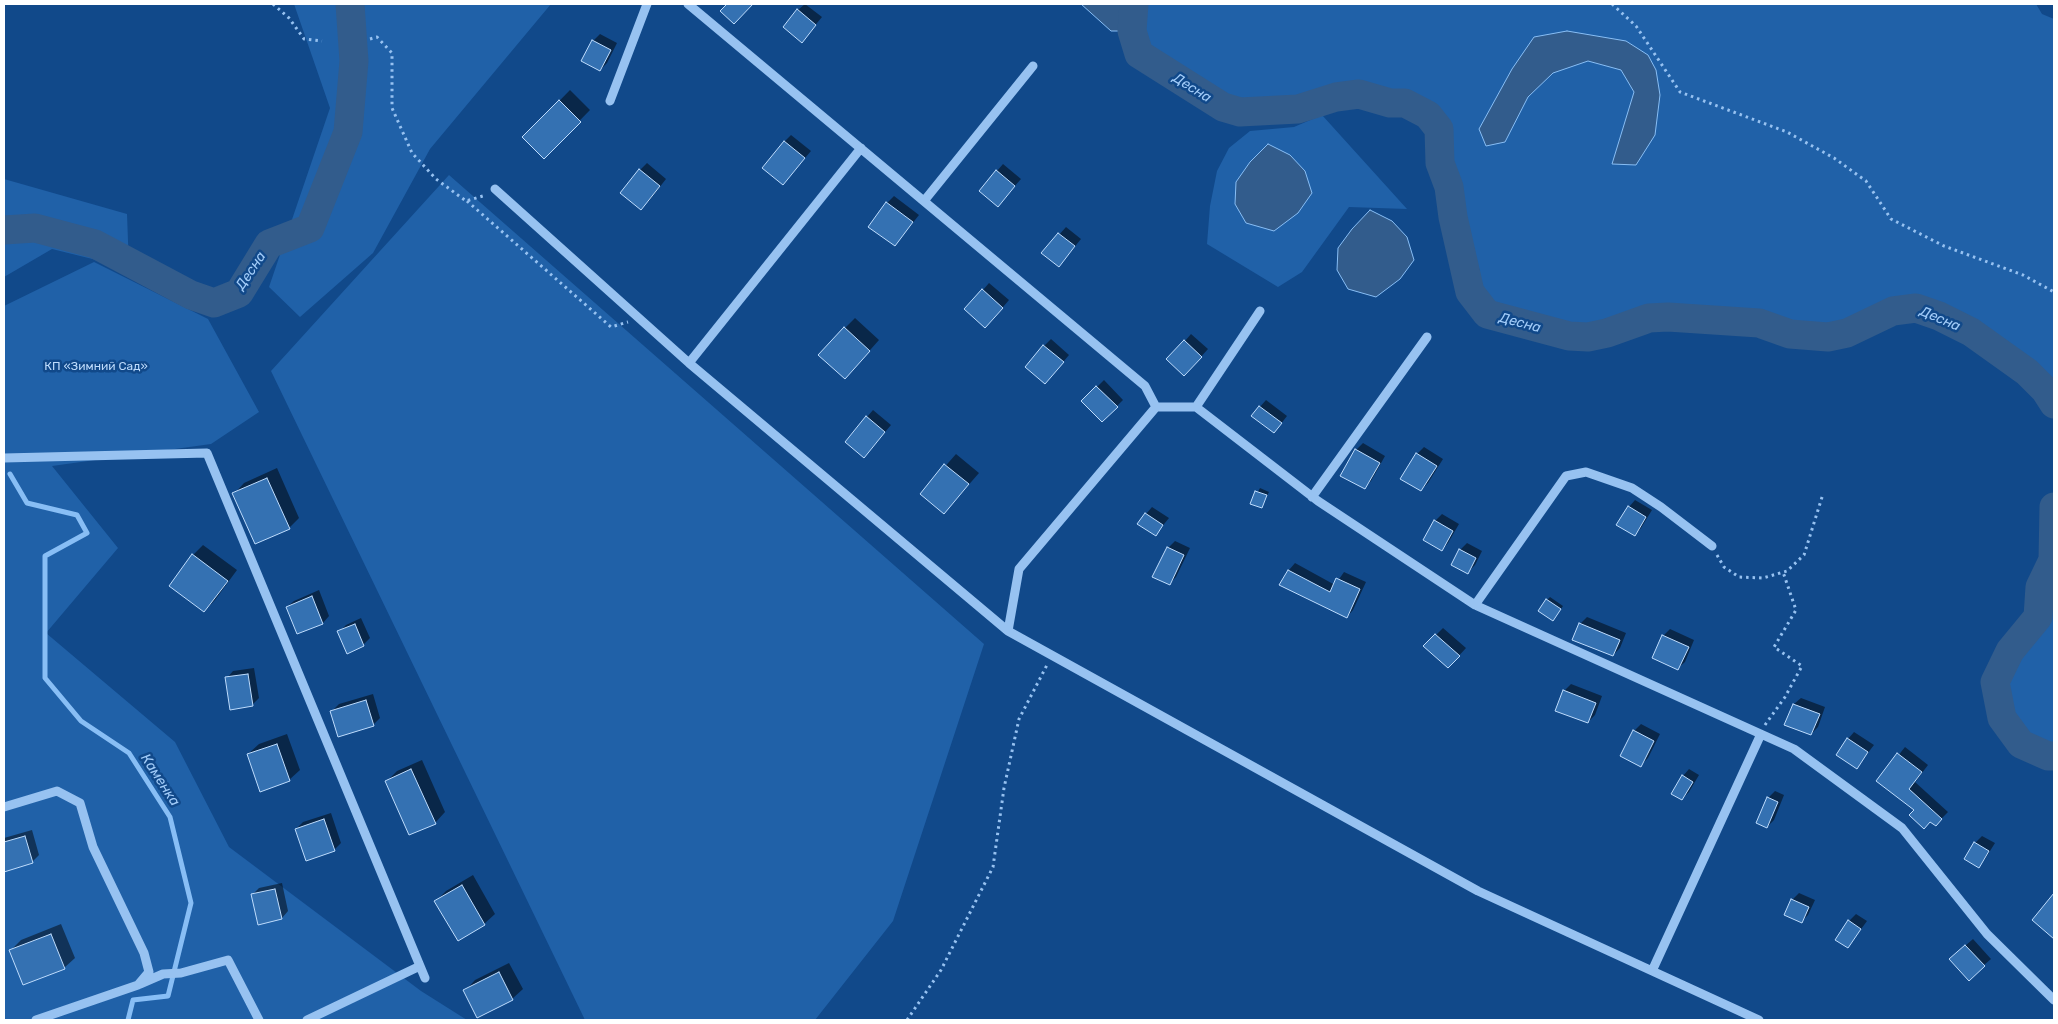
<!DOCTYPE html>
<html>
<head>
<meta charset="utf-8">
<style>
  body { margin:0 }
  #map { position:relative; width:2058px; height:1024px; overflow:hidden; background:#11498a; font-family:Rubik,sans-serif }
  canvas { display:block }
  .frame { position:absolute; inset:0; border:5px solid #fff; pointer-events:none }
</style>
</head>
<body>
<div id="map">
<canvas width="2058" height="1024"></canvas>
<div class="frame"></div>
</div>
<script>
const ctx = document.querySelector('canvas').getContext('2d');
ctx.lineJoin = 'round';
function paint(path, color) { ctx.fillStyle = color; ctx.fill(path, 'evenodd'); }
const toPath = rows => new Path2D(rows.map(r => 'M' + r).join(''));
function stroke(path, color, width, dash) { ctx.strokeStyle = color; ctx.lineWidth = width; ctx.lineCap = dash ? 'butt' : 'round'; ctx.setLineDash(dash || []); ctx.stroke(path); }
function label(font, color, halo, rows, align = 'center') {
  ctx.font = font + ' Rubik,sans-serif'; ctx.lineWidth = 5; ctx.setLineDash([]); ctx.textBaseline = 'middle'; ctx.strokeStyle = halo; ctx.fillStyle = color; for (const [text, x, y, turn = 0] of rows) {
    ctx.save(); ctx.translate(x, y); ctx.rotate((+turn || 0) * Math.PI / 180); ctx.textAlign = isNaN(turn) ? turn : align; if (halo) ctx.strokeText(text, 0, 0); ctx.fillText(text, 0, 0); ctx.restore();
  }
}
const green = toPath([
  [294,4,551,4,430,149,373,253,300,317,269,287,330,108],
  [1147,4,2036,4,2042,14,2054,19,2054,381,2035,362,1978,321,1944,304,1917,295,1889,298,1843,321,1827,324,1792,321,1762,310,1669,304,1647,305,1587,325,1571,324,1495,303,1482,287,1479,268,1467,275,1465,265,1476,257,1466,215,1462,184,1453,161,1452,125,1437,105,1408,90,1391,90,1360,81,1334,84,1295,97,1241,99,1228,96,1150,46,1145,29],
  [1322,115,1407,209,1349,207,1302,272,1278,287,1207,244,1210,206,1217,171,1229,148,1250,131,1294,127],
  [449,175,984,644,893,921,815,1020,585,1020,271,371],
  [4,179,127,214,129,268,52,249,4,277],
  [94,262,208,319,259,412,211,444,52,466,118,548,46,633,175,742,229,847,421,991,467,1020,4,1020,4,306],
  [2054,588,2054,743,2050,743,2029,734,2014,712,2009,684,2021,658,2051,622]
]);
const water = toPath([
  [1081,4,1134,4,1132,31,1111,31,1081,4],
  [1567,31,1626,41,1648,55,1656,70,1660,95,1655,135,1636,165,1612,164,1634,92,1621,70,1588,61,1553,73,1528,97,1505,142,1486,146,1479,129,1512,69,1534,37,1567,31],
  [1268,144,1290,155,1305,171,1312,193,1298,213,1274,231,1246,223,1235,204,1236,182,1250,162,1268,144],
  [1370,210,1392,221,1407,237,1414,260,1400,279,1376,297,1348,289,1337,270,1338,248,1352,229,1370,210]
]);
const shadow = toPath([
  [805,4,822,17,802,41,798,10],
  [600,34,617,43,607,63,600,70,593,41],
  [570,90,590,110,544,157,524,137],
  [791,135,811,151,783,184,784,142],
  [647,163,666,179,648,202,640,170],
  [1003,164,1021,179,998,205,997,171],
  [894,196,919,215,895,245,887,203],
  [1066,227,1081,239,1059,266,1043,253],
  [989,283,1009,300,992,320,983,290],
  [855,318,879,340,855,367,845,328],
  [1191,334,1208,349,1191,368,1185,341],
  [1051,339,1069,355,1052,375,1044,346],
  [1104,380,1123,400,1102,421,1083,401],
  [1266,400,1287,416,1280,425,1252,416],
  [873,410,891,425,870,450,867,417],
  [1363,443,1385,456,1371,481,1364,488,1356,450],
  [1424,447,1443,459,1428,483,1421,490,1417,454],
  [956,454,979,473,944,513,921,494],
  [277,468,299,518,289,528,234,494,244,483],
  [1260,488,1269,492,1261,507,1252,503],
  [1635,500,1652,510,1641,528,1635,535,1629,507],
  [1152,507,1169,518,1156,534,1146,514],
  [1442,514,1459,524,1448,543,1442,550,1435,521],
  [1175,541,1190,548,1176,577,1169,584,1168,548],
  [1467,543,1482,551,1475,565,1468,572,1460,550],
  [203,545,237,570,215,600,204,611,193,555],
  [1295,563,1335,585,1344,572,1366,582,1353,610,1347,617,1281,585,1289,570],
  [319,590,329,616,323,623,298,633,287,607,294,601],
  [1550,597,1563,606,1556,616,1547,600],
  [1587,617,1626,633,1620,648,1613,655,1580,624],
  [361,618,370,638,363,645,339,632,346,625],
  [1443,628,1466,648,1455,660,1425,646],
  [1670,629,1694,640,1685,662,1678,668,1663,636],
  [254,668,259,698,252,705,227,678,233,671],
  [1571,684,1602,696,1595,715,1588,722,1564,691],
  [373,694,380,718,373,725,332,711,339,704],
  [1801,698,1825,707,1818,727,1811,734,1794,704],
  [1641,724,1660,734,1648,758,1641,765,1634,731],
  [1854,732,1874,745,1857,767,1848,739],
  [287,734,300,770,289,780,248,754,259,744],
  [1905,747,1928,765,1915,782,1948,812,1936,824,1878,781],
  [422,760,445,812,435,823,387,781,397,771],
  [1689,769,1699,775,1689,792,1682,799,1683,776],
  [1775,791,1784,795,1774,820,1767,827,1768,798],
  [331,813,341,843,334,850,296,829,303,822],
  [32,830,39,855,32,862,4,871,4,838],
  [1982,836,1995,843,1985,859,1979,866,1966,858,1975,843],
  [473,875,495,914,484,924,436,901,446,891],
  [282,883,288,911,282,918,252,895,259,888],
  [1799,893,1815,900,1808,915,1802,921,1792,900],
  [1856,914,1867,921,1848,947,1849,921],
  [61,924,75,958,64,968,11,950,21,940],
  [1973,939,1991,959,1984,965,1958,952],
  [509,963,523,989,512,999,465,991,475,980]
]);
const stream = toPath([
  [10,474,27,503,77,515,87,533,45,556,45,678,81,721,129,753,170,817,191,903,168,996,133,1000,128,1020]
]);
const river = toPath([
  [1134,4,1132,31,1139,54,1223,107,1240,112,1298,109,1336,97,1359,94,1390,103,1405,103,1428,115,1439,129,1440,163,1449,187,1453,217,1470,292,1487,314,1569,336,1588,337,1607,333,1649,318,1668,317,1759,323,1790,334,1828,337,1847,333,1893,311,1916,308,1939,316,1971,332,2027,372,2045,390,2054,404],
  [4,230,35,228,95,244,191,295,214,303,239,293,269,244,310,228,348,132,354,61,350,4],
  [2054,507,2053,560,2040,587,2038,617,2010,651,1995,682,2002,718,2021,744,2048,756,2054,756]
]);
const building = toPath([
  [727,4,753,4,734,24,720,11,727,4],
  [797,9,816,25,802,43,783,27,797,9],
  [592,40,611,50,600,71,581,61,592,40],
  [559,100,581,122,544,159,522,137,559,100],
  [784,141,805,158,783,185,762,168,784,141],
  [639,169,660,186,641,210,620,193,639,169],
  [996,170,1015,186,998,207,979,191,996,170],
  [886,202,913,222,895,246,868,227,886,202],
  [1058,233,1075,246,1059,267,1041,253,1058,233],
  [982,289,1003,308,985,328,964,309,982,289],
  [844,327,870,351,845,379,818,355,844,327],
  [1184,340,1202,357,1184,376,1166,359,1184,340],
  [1043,345,1064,362,1045,384,1025,367,1043,345],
  [1096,386,1118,407,1102,422,1081,401,1096,386],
  [1259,406,1282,423,1274,433,1251,416,1259,406],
  [866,416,885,432,864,458,845,442,866,416],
  [1355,449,1380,463,1365,489,1340,476,1355,449],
  [1416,453,1437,466,1421,491,1400,479,1416,453],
  [944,464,969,484,944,514,920,494,944,464],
  [267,478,290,529,255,544,232,493,267,478],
  [1255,491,1267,495,1262,508,1250,504,1255,491],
  [1628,506,1646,517,1635,536,1616,525,1628,506],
  [1145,513,1163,525,1156,536,1137,524,1145,513],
  [1434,520,1453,531,1442,551,1423,540,1434,520],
  [1167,547,1184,555,1170,585,1152,577,1167,547],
  [1459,549,1476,558,1468,574,1451,565,1459,549],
  [192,554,228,581,204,612,169,586,192,554],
  [1288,570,1330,592,1336,578,1360,589,1347,618,1279,585,1288,570],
  [312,596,323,624,297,634,286,607,312,596],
  [1546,599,1561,609,1553,621,1538,611,1546,599],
  [1579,623,1620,640,1613,656,1572,640,1579,623],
  [355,624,364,646,347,654,337,631,355,624],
  [1435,634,1460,656,1448,668,1423,646,1435,634],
  [1662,635,1689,647,1678,670,1652,658,1662,635],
  [248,674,253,706,230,710,225,677,248,674],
  [1563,690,1596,703,1588,723,1555,711,1563,690],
  [366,700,374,726,338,737,330,711,366,700],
  [1793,704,1820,714,1811,735,1784,725,1793,704],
  [1633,730,1654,741,1641,767,1620,756,1633,730],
  [1847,738,1868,752,1857,769,1836,755,1847,738],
  [277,744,290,781,260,792,247,754,277,744],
  [1897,753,1922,772,1909,789,1942,819,1936,826,1930,822,1924,829,1909,815,1914,810,1876,781,1897,753],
  [411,769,436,824,409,835,385,781,411,769],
  [1682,775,1693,782,1682,800,1671,794,1682,775],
  [1767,797,1778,802,1767,828,1756,823,1767,797],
  [324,819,335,851,306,861,295,829,324,819],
  [25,836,33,863,4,872,4,842,25,836],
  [1974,842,1989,851,1979,868,1964,859,1974,842],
  [462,885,485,925,458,941,434,901,462,885],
  [275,889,282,919,258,925,251,894,275,889],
  [2054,893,2054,939,2032,920,2054,893],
  [1791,899,1809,907,1802,923,1784,915,1791,899],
  [1848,920,1861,929,1848,948,1835,940,1848,920],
  [51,934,65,969,23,985,9,950,51,934],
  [1965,945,1985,966,1969,981,1949,959,1965,945],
  [499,972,513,1000,477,1018,463,990,499,972]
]);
const path = toPath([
  [273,4,289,18,304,39,322,41],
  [1612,4,1636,26,1680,92,1787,132,1834,158,1866,181,1891,219,1944,246,2023,275,2054,292],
  [370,39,377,37,392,53,392,108,412,153,436,179,466,201,486,195],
  [467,201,611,327,628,322],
  [1717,555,1724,567,1739,577,1763,578,1787,571,1804,555,1823,494],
  [1765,725,1785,697,1802,666,1774,647,1796,610,1783,572],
  [907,1020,941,970,993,867,1004,788,1019,719,1047,665]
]);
const minor = toPath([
  [688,4,1145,386,1156,407,1196,407,1318,501,1475,605,1794,749,1902,828,1987,934,2054,1000],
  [610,101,647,4],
  [495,189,689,363,1008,631,1478,891,1759,1020],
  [924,201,1033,66],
  [689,363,861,148],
  [1196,407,1260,311],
  [4,458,207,453,425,978],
  [1312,497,1427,337],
  [1475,605,1566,476,1586,472,1632,488,1661,507,1712,546],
  [1008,631,1019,569,1156,407],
  [4,807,57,791,80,803,93,847,144,953,149,972,138,985,36,1020],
  [1652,971,1761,734],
  [140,984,163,974,181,973,228,960,259,1020],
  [307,1020,420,966]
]);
const parkNames = [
  ["КП «Зимний Сад»",96,367]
];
const waterNames = [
  ["Десна",1192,88,32],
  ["Десна",251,271,-56],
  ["Десна",1940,319,23],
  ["Десна",1520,323,15],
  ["Каменка",160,780,57]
];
paint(green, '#2061a8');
paint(water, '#325c8c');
stroke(water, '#88bef5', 1);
paint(shadow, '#0007');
stroke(stream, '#88bef5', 5);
stroke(river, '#325c8c', 29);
paint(building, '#3471b2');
stroke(building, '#bedcfd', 1);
stroke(path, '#97c2f1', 3, [2.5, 4]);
stroke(minor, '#97c2f1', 9);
label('12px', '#bedcfd', '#11498a', parkNames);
label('italic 14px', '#a2ccf9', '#11498a', waterNames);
</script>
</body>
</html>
